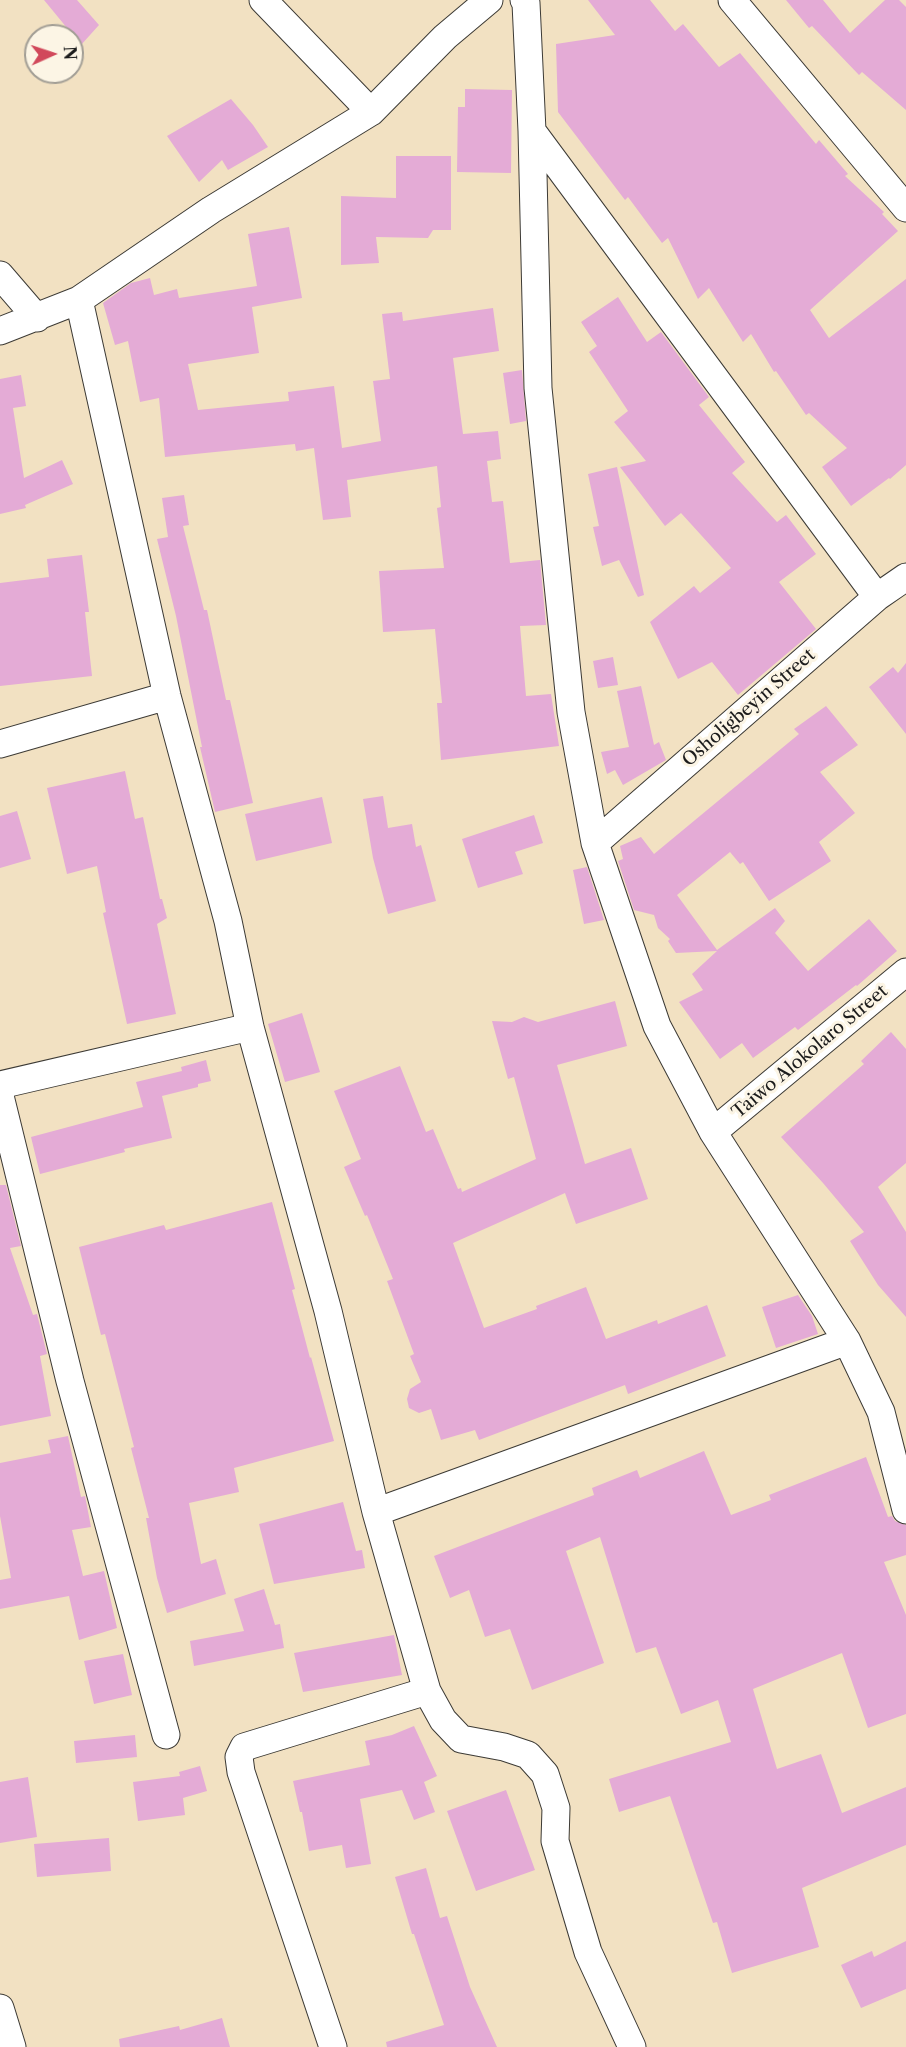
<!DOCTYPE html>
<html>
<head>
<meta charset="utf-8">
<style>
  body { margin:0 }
  #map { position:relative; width:906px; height:2047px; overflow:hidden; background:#f2e1c2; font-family:"Libre Caslon Text",serif }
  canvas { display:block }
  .north { position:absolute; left:24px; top:24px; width:60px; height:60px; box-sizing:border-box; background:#fcf5e5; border:2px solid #a29e95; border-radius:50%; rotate:87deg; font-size:16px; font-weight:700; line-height:24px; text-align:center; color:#1c1c1c }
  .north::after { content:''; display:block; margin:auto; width:21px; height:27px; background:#d1495b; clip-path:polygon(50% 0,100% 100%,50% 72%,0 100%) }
</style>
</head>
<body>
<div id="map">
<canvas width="906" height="2047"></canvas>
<div class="north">N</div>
</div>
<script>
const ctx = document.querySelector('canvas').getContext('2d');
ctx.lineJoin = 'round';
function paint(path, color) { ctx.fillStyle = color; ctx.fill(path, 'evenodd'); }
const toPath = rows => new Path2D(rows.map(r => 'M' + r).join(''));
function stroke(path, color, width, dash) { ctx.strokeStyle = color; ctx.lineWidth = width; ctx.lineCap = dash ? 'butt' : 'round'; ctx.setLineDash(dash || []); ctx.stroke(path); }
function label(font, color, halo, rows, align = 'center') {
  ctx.font = font + ' "Libre Caslon Text",serif'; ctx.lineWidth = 6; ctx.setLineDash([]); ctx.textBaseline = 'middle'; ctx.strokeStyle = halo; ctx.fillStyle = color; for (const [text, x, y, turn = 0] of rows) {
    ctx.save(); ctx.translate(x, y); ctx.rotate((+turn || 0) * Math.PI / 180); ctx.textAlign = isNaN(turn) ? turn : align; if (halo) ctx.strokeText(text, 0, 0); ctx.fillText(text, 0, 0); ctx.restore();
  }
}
const building = toPath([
  [44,0,77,0,99,25,81,45],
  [588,0,650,0,675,31,683,24,719,67,740,53,816,144,819,140,848,174,845,176,884,212,882,214,898,231,810,310,829,338,906,279,906,465,890,479,889,478,851,506,822,467,847,448,809,413,806,415,776,371,774,372,751,334,743,342,709,288,698,299,668,238,662,243,628,197,625,200,558,112,556,44,615,35],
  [786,0,823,0,850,33,885,0,899,0,906,7,906,110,862,72,859,75,812,26,809,28],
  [465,89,512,90,511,173,457,172,458,107,465,107],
  [231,99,253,125,268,147,228,170,222,160,199,182,167,136],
  [396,156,451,156,451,230,433,230,428,238,376,237,379,263,341,265,341,196,396,198],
  [289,227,302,298,252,307,259,353,188,364,198,410,289,401,288,392,334,386,342,448,381,441,373,381,390,379,382,314,402,312,403,321,493,308,499,351,453,358,463,434,498,431,501,459,487,461,492,502,503,501,510,563,540,560,546,625,520,626,526,696,551,694,559,746,441,760,437,703,442,703,435,629,383,632,379,571,444,568,437,508,441,507,437,466,347,480,351,517,323,520,314,448,296,451,295,444,165,457,159,398,140,402,128,341,115,345,103,303,131,283,150,278,154,295,177,289,179,298,257,286,248,234],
  [618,297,647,342,661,332,709,397,699,405,745,462,732,473,777,522,786,515,816,554,779,582,816,629,738,695,712,662,678,679,650,622,694,586,700,593,731,568,681,513,665,526,620,467,646,461,614,422,628,411,589,352,597,346,581,322],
  [522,370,526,421,510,424,503,373],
  [21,375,26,406,13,408,24,478,62,460,73,484,25,505,26,508,0,514,0,379],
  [617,467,644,595,638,597,619,560,602,566,593,527,599,526,588,474],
  [184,495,189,525,183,526,204,610,207,610,226,700,230,700,253,803,215,812,200,747,202,747,176,616,157,539,168,537,162,498],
  [82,555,89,612,85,612,92,676,0,686,0,583,49,577,47,559],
  [613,657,618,685,598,688,593,661],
  [906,663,906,734,869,687,893,667,898,673],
  [641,686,654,745,659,742,666,760,623,785,615,770,607,774,601,752,629,747,617,691],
  [826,706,858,745,820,772,855,813,819,842,831,861,769,901,743,862,740,864,730,852,677,895,717,950,775,908,785,921,775,933,808,971,869,919,897,951,857,986,856,985,798,1030,795,1027,753,1058,742,1043,720,1059,679,1002,703,990,692,974,717,951,676,953,668,941,670,939,658,928,654,915,634,910,618,861,623,859,620,846,641,837,654,854,799,734,794,729],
  [125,771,135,819,143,817,160,899,162,899,167,918,157,924,176,1014,127,1024,103,913,106,912,97,866,67,874,47,788],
  [383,796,388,828,412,824,416,847,421,845,436,901,388,914,373,858,363,799],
  [322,797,332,843,256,861,245,814],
  [17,811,31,859,0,868,0,816],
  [534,815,543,843,515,852,523,874,478,888,462,839],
  [587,867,604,920,584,924,573,870],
  [615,1001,627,1046,557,1065,585,1164,631,1148,648,1199,576,1224,565,1193,453,1243,484,1328,537,1309,536,1306,586,1287,606,1339,657,1320,658,1324,707,1305,726,1356,628,1394,625,1385,479,1440,475,1430,441,1440,431,1409,419,1413,409,1408,407,1399,410,1389,421,1382,410,1356,414,1354,387,1281,393,1279,367,1215,365,1216,344,1167,361,1159,334,1091,400,1066,426,1132,433,1129,458,1189,461,1188,462,1192,536,1159,514,1077,508,1079,492,1021,512,1022,524,1017,538,1022],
  [302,1013,320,1072,285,1082,268,1024],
  [891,1032,906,1049,906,1163,878,1187,906,1232,906,1317,878,1285,850,1241,864,1232,823,1183,781,1137,864,1064,861,1061],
  [206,1060,211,1081,198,1084,198,1087,162,1096,172,1138,124,1149,125,1152,40,1174,31,1137,143,1107,136,1082,182,1071,181,1067],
  [0,1185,6,1185,21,1246,10,1248,33,1315,37,1314,47,1354,40,1356,51,1416,0,1426],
  [272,1202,295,1289,292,1290,310,1358,311,1357,334,1441,234,1468,239,1492,189,1503,201,1564,216,1559,226,1594,167,1613,157,1578,146,1518,149,1518,131,1448,134,1447,105,1334,101,1335,79,1247,164,1225,166,1230],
  [798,1295,812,1316,818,1334,776,1348,762,1307],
  [68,1436,81,1497,85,1496,91,1527,72,1530,83,1576,104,1571,117,1628,79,1640,69,1596,0,1609,0,1580,11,1578,0,1516,0,1463,51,1453,48,1440],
  [704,1451,731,1515,771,1500,769,1495,866,1457,888,1517,892,1516,895,1521,906,1525,906,1555,884,1562,906,1615,906,1714,868,1728,842,1653,753,1689,777,1769,821,1754,842,1813,906,1787,906,1845,802,1888,819,1947,732,1973,717,1922,713,1923,670,1796,619,1812,609,1779,731,1742,718,1700,681,1714,656,1647,636,1653,600,1537,566,1551,604,1663,532,1690,510,1629,485,1637,469,1590,450,1598,434,1556,594,1495,592,1488,637,1470,640,1478],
  [343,1502,356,1551,362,1550,365,1568,274,1584,259,1524],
  [264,1589,275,1625,280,1624,284,1648,194,1666,190,1641,244,1631,234,1599],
  [394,1635,402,1675,303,1692,294,1653],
  [123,1654,132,1695,94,1704,84,1661],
  [414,1726,437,1776,424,1782,435,1812,414,1820,402,1790,360,1799,371,1864,346,1868,342,1845,309,1851,302,1812,300,1812,293,1781,370,1765,365,1741,392,1735],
  [135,1735,137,1757,76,1763,74,1741],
  [200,1766,207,1791,183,1798,185,1815,138,1821,133,1782,180,1776,179,1772],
  [28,1777,37,1837,0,1843,0,1782],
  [506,1790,535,1870,476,1891,447,1811],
  [109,1838,111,1871,37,1877,34,1844],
  [426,1868,440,1918,447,1916,470,1987,497,2047,387,2047,386,2042,444,2025,414,1934,412,1934,395,1877],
  [906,1941,906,1989,861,2008,841,1965,872,1951,874,1957],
  [222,2018,230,2047,120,2047,119,2039,179,2026,180,2030]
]);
const minor = toPath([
  [263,0,371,112],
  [524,0,526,3,532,131,538,388,571,712,595,843,657,1026,713,1132,847,1341,881,1412,906,1510],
  [732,0,906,208],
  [532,131,877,597],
  [0,275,37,318],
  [79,300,167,696,228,921,250,1027,328,1311,376,1512,427,1691,443,1720,461,1739,504,1747,528,1755,545,1774,556,1808,555,1841,588,1952,632,2047],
  [0,331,79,300,211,210,371,112,445,37,489,0],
  [0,744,167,696],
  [595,843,877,597,906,577],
  [0,1085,250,1027],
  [0,1096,70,1381,166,1735],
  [713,1132,906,972],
  [376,1512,847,1341],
  [0,2008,12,2047],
  [333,2047,241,1772,239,1757,244,1747,427,1691]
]);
const streetNames = [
  ["Osholigbeyin Street",749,708,-41],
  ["Taiwo Alokolaro Street",810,1052,-40]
];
paint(building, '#e4abd6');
stroke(minor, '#3c3a35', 29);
stroke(minor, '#fff', 27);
label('18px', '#1c1c1c', '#fcf5e5', streetNames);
</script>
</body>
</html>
